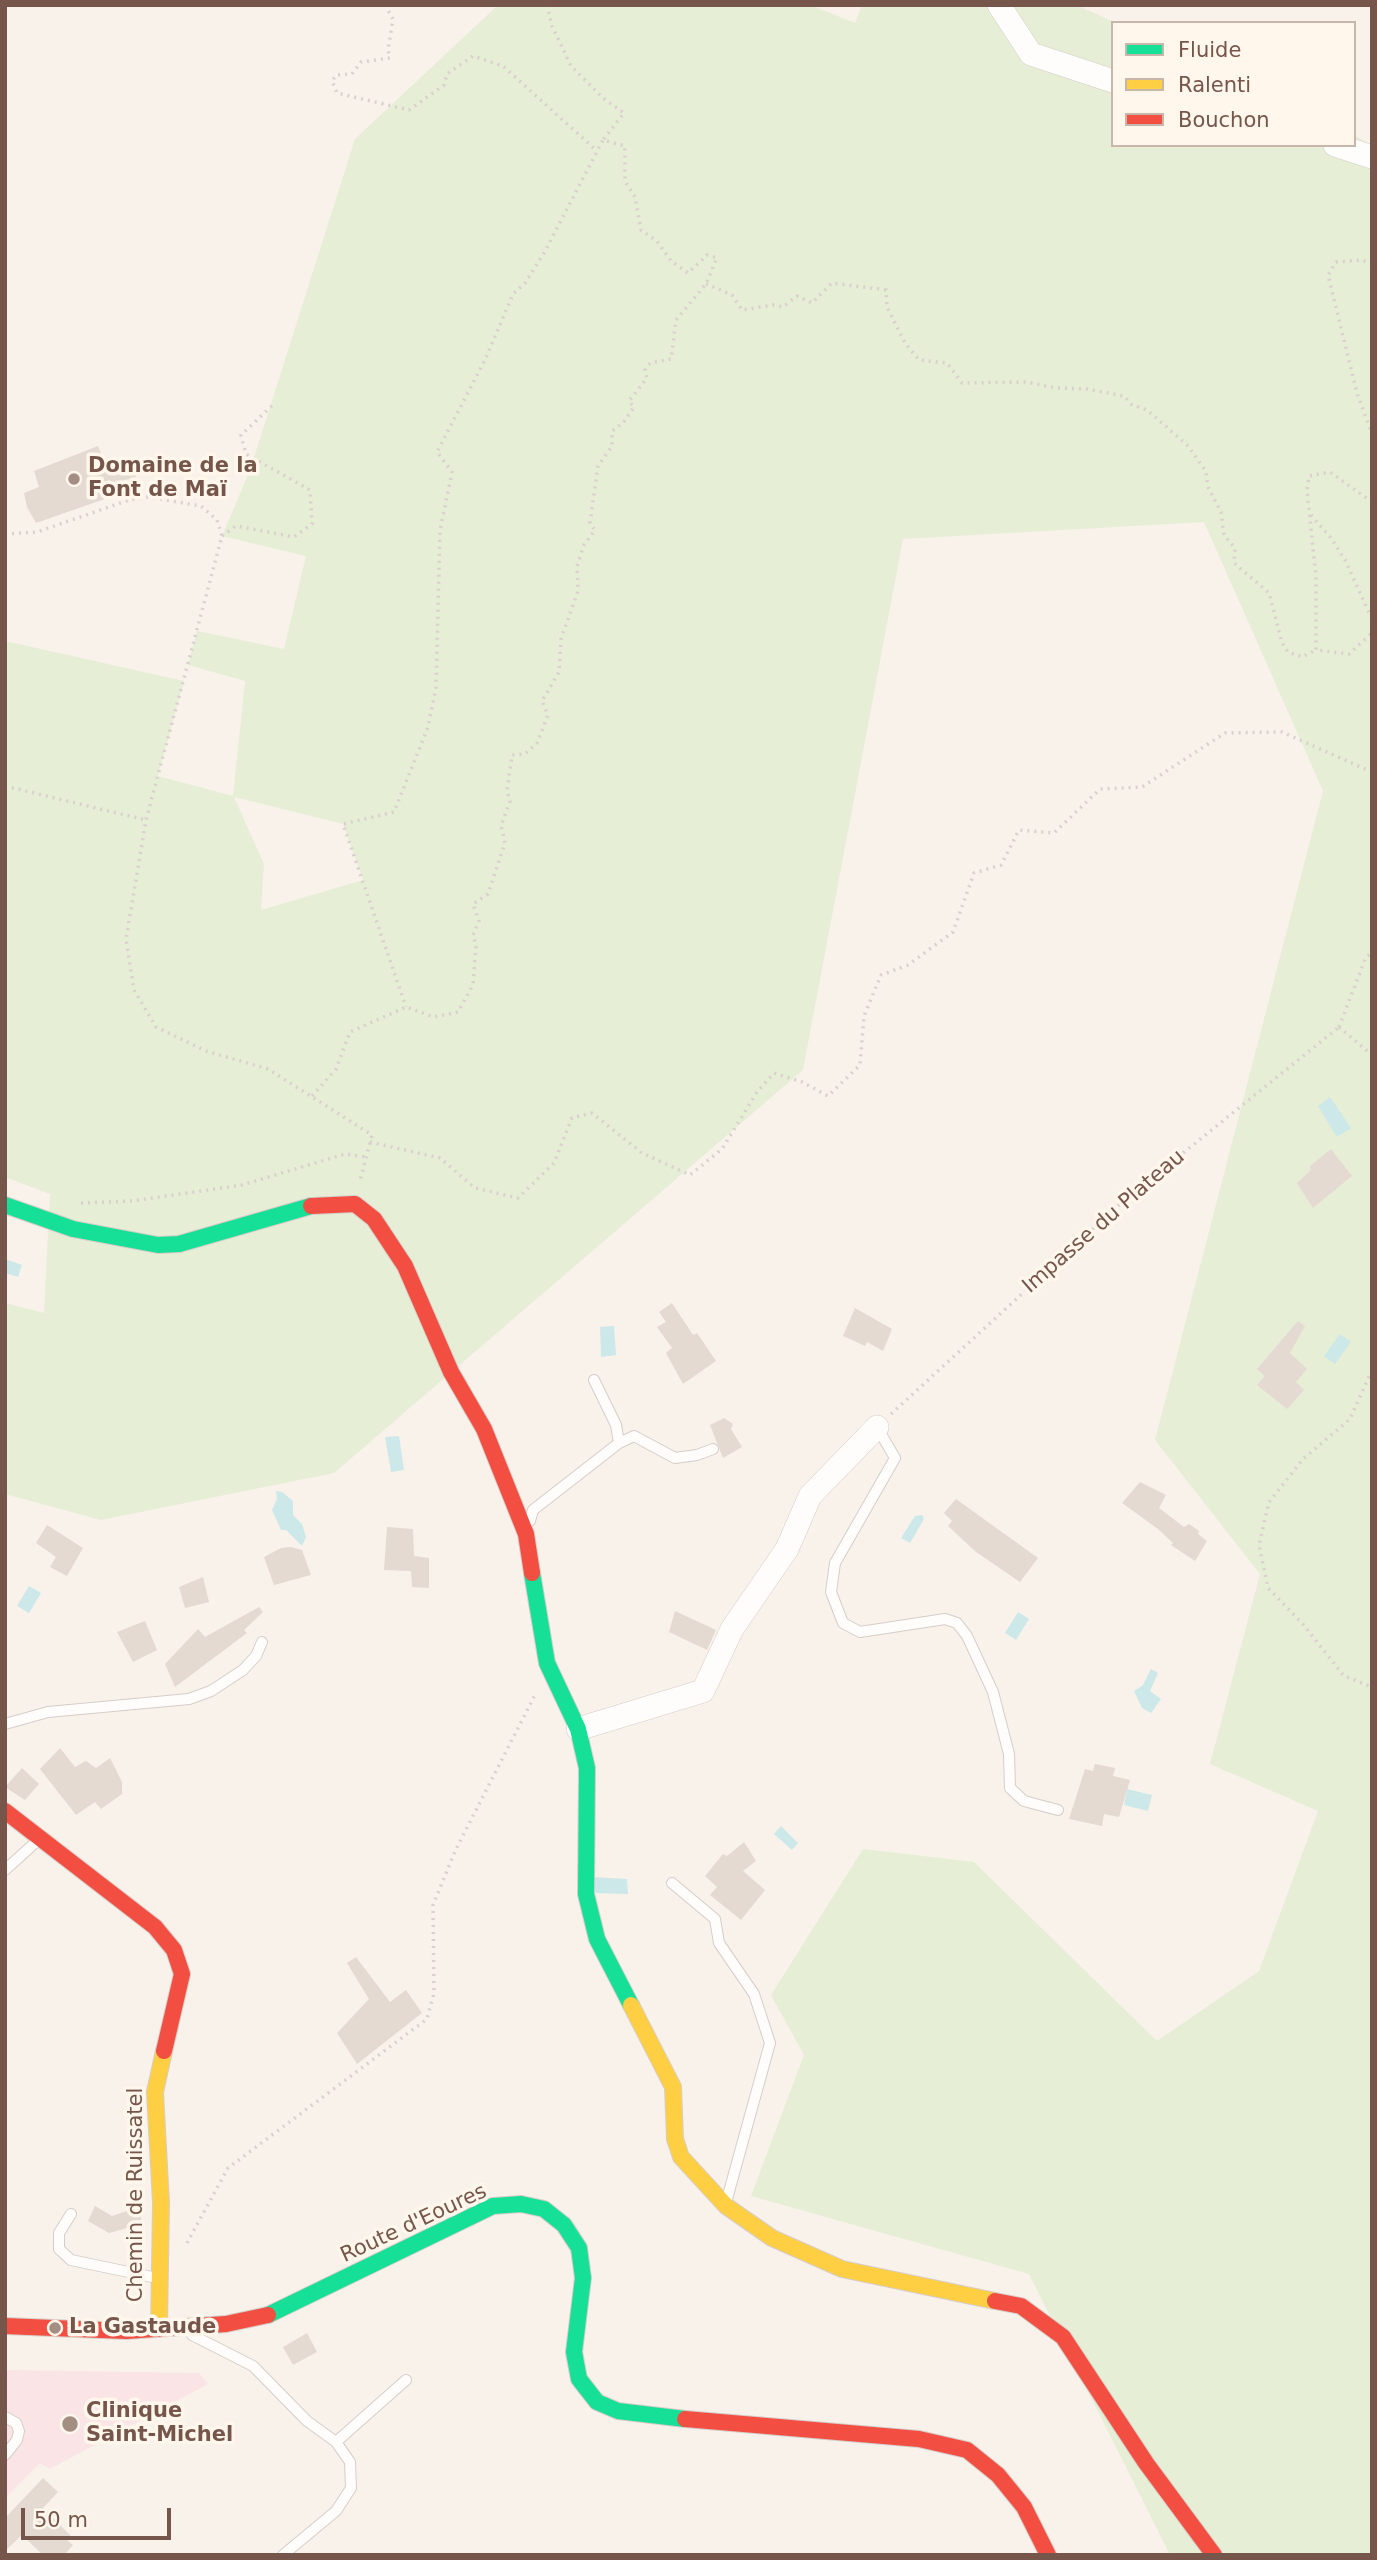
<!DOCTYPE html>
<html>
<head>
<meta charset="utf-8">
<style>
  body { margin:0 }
  #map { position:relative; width:1377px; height:2560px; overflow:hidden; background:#f8f2eb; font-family:"DejaVu Sans",sans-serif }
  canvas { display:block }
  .frame { position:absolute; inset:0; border:7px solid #76564a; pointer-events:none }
  .legend { position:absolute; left:1111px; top:21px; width:245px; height:126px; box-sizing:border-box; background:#fff6ec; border:2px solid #c8b6ab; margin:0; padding:9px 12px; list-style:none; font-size:21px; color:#76564a }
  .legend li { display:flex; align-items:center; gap:14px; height:35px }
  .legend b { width:35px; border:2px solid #c8b6ab }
  .scale { position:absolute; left:21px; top:2508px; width:150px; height:32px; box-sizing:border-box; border:4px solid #76564a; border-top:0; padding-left:9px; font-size:21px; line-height:24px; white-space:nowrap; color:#76564a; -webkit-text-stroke:5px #fff6ec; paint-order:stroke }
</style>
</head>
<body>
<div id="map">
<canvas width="1377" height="2560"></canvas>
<div class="frame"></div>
<ul class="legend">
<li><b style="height:9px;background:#16e098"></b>Fluide</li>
<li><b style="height:9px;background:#ffcf43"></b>Ralenti</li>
<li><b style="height:9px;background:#f24e42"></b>Bouchon</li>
</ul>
<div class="scale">50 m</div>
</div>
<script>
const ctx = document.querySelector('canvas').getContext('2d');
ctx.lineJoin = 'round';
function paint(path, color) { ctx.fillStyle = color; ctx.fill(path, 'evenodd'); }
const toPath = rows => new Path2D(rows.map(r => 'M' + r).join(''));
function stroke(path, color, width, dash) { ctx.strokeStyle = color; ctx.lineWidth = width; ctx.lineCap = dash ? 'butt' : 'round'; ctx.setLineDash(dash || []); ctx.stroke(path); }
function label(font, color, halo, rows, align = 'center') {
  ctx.font = font + ' "DejaVu Sans",sans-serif'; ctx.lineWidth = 7; ctx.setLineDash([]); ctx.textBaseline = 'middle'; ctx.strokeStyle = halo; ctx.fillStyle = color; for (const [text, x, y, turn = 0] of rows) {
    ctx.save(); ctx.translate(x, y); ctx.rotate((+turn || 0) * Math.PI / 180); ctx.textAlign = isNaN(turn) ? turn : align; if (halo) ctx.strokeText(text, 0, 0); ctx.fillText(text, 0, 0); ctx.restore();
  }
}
const medical = toPath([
  [5,2370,199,2373,208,2384,50,2469,40,2463,5,2498]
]);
const green = toPath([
  [498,5,810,5,855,23,862,5,1076,5,1116,23,1113,23,1113,145,1354,145,1354,135,1372,146,1372,2555,1169,2553,1029,2274,751,2196,804,2055,771,1995,863,1849,974,1862,1157,2041,1259,1971,1318,1811,1210,1764,1260,1574,1155,1440,1323,791,1204,522,903,539,803,1070,334,1473,101,1520,5,1494,5,1303,44,1313,50,1194,5,1177,5,641,184,681,158,776,233,796,245,681,188,665,197,631,284,649,306,556,222,536,250,470,355,139],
  [234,797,343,824,363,880,261,910,264,864]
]);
const water = toPath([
  [1330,1097,1351,1128,1337,1137,1318,1106],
  [5,1259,22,1265,18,1277,5,1273],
  [614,1326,616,1355,601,1357,600,1327],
  [1340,1334,1351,1342,1335,1364,1324,1356],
  [399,1436,404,1470,391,1472,385,1437],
  [276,1491,282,1492,293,1501,293,1515,302,1524,306,1537,302,1546,286,1530,281,1530,272,1510,277,1499],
  [922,1515,924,1519,910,1543,901,1538,915,1516],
  [29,1586,41,1593,29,1613,17,1606],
  [1018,1612,1029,1619,1016,1640,1005,1633],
  [1151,1669,1158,1673,1150,1691,1161,1699,1151,1713,1142,1708,1134,1691,1143,1685],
  [1127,1789,1152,1795,1148,1811,1124,1805],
  [781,1826,798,1843,792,1850,774,1834],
  [591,1877,627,1879,628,1894,593,1893]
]);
const building = toPath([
  [98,446,106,466,135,457,136,477,114,483,119,494,36,523,27,507,24,493,39,487,34,471],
  [1331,1149,1352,1176,1313,1208,1297,1183,1311,1170,1310,1166],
  [672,1303,693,1335,697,1333,716,1361,683,1384,666,1353,672,1348,657,1327,666,1322,659,1312],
  [855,1308,892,1329,883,1351,867,1342,865,1346,843,1336],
  [1298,1321,1305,1326,1290,1353,1307,1369,1296,1382,1304,1390,1287,1409,1257,1385,1265,1376,1257,1369],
  [724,1418,733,1424,731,1429,742,1447,723,1458,710,1425],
  [1140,1482,1166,1495,1159,1508,1184,1527,1189,1524,1199,1531,1198,1534,1207,1541,1195,1561,1171,1545,1173,1543,1158,1529,1122,1503],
  [956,1499,1038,1558,1020,1582,976,1552,948,1526,952,1521,944,1513],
  [47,1525,83,1548,67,1576,50,1567,56,1557,36,1543],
  [387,1527,413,1529,414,1556,429,1558,429,1588,412,1587,411,1571,384,1570],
  [291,1547,302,1550,311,1575,274,1585,264,1557,281,1548],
  [203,1577,209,1602,185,1608,179,1587],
  [259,1607,263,1612,244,1630,247,1633,175,1687,165,1664,198,1629,205,1637],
  [675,1611,716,1630,707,1650,669,1632],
  [145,1621,157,1650,133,1662,117,1632],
  [60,1748,75,1767,86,1761,96,1768,110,1758,122,1782,122,1794,101,1809,95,1802,76,1815,40,1769],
  [1095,1764,1115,1768,1113,1776,1130,1780,1119,1817,1104,1814,1102,1826,1069,1819,1085,1769,1093,1771],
  [22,1768,39,1784,25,1800,5,1787],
  [744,1842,756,1861,743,1871,765,1890,741,1920,710,1895,717,1887,705,1876,723,1854,727,1856],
  [356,1957,390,2002,406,1990,422,2013,357,2064,337,2033,369,1999,347,1963],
  [95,2206,112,2216,139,2207,142,2224,109,2233,88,2221],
  [307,2333,317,2352,293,2365,283,2347],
  [43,2478,58,2492,43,2508,71,2536,67,2540,73,2545,64,2555,43,2555,22,2535,5,2551,5,2518]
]);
const path = toPath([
  [385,5,393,19,388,50,390,58,361,62,352,74,336,75,332,81,337,93,409,110,444,85,447,74,473,56,503,66,597,151],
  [547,5,552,26,571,66,603,98,624,113,603,140],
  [1372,264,1362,260,1336,262,1328,275,1357,393,1372,434],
  [706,284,732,295,742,310,773,305,783,307,797,296,812,303,832,283,886,290,887,307,905,343,919,360,947,363,962,383,1027,382,1055,388,1087,389,1124,396,1131,404,1147,410,1187,445,1206,471,1208,487,1221,512,1224,535,1235,548,1234,563,1269,593,1282,643,1288,652,1302,657,1316,650],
  [1372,502,1330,472,1309,476,1307,490,1316,577,1316,650,1349,654,1372,633],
  [1311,515,1331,538,1345,560,1372,619],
  [5,534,37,532,132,499,148,497,201,506,217,520,222,536,146,820,126,939,134,990,156,1027,206,1051,268,1069,372,1135,360,1181],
  [222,536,236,526,294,537,312,524,310,490,246,454,241,435,275,403],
  [5,786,146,820],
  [1339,1027,1366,957,1372,953],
  [1339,1027,1372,1055],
  [312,1096,336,1069,350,1032,406,1007,434,1017,458,1012,473,985,476,945,473,935,479,921,473,904,488,894,505,843,501,826,510,801,507,791,512,755,525,754,537,743,548,715,542,701,559,672,561,639,578,591,577,566,584,545,595,530,590,523,598,466,612,446,612,431,623,423,634,407,629,401,647,378,645,370,650,363,671,359,676,320,706,284,717,258,707,255,688,273,671,261,657,241,641,230,635,197,625,181,625,146,603,140,544,253,525,283,513,294,485,360,437,452,452,472,440,531,436,688,428,727,394,812,343,824,406,1007],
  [370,1142,440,1158,475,1188,518,1198,554,1163,572,1118,592,1113,642,1153,690,1175,722,1149,757,1092,774,1073,802,1082,828,1096,860,1065,864,1016,881,975,908,965,953,932,974,873,1001,865,1019,830,1054,833,1100,789,1142,787,1225,733,1282,732,1372,772],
  [81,1203,132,1201,242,1185,345,1154,366,1157],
  [1372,1370,1350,1419,1303,1459,1269,1502,1259,1545,1268,1588,1302,1623,1344,1676,1372,1687],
  [891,1414,1120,1204,1339,1027],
  [187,2243,228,2168,427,2019,434,1993,433,1905,456,1849,535,1695]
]);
const lane = toPath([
  [877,1427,895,1458,835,1563,831,1592,843,1623,860,1632,945,1619,957,1623,967,1636,993,1692,1009,1754,1010,1788,1024,1801,1058,1810],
  [619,1443,634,1436,675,1458,697,1455,713,1449],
  [530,1521,533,1510,619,1443,616,1425,594,1380],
  [5,1724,48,1712,189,1699,211,1691,243,1670,256,1656,262,1642],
  [5,1870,37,1841],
  [672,1883,715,1919,719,1943,754,1994,770,2043,727,2199],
  [71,2214,59,2233,59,2249,71,2260,157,2278],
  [192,2335,253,2366,307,2421,336,2442,350,2462,351,2488,336,2511,283,2555],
  [5,2417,16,2423,19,2431,17,2440,5,2455],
  [336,2442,406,2380]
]);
const street = toPath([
  [999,5,1031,54,1113,81],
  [1335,145,1372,157],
  [578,1729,703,1691,732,1629,787,1549,810,1496,877,1427]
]);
const fast = toPath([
  [5,1205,73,1229,158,1245,179,1244,311,1206],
  [532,1573,547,1663,578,1729,587,1768,586,1894,597,1939,631,2005],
  [268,2315,493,2206,521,2204,544,2209,564,2225,579,2248,583,2278,574,2352,579,2379,597,2402,618,2411,685,2419]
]);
const slow = toPath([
  [631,2005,673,2087,675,2139,681,2157,726,2206,772,2238,842,2269,995,2301],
  [159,2328,161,2203,155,2092,164,2051]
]);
const jam = toPath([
  [311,1206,355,1204,374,1219,405,1266,451,1372,484,1429,526,1534,532,1573],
  [5,1811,155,1927,174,1950,182,1974,164,2051],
  [995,2301,1021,2306,1063,2337,1146,2463,1214,2555],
  [5,2326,126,2331,226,2324,268,2315],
  [685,2419,919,2439,967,2450,998,2475,1024,2507,1048,2555]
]);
const markers = [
  [74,479,7,"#a48d82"],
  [55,2328,7,"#a48d82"],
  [70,2424,9,"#a48d82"]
];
const poiNames = [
  ["Domaine de la",88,467],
  ["Font de Maï",88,491],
  ["La Gastaude",69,2328],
  ["Clinique",86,2412],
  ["Saint-Michel",86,2436]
];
const streetNames = [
  ["Impasse du Plateau",1104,1222,-41],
  ["Chemin de Ruissatel",137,2195,-90],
  ["Route d'Eoures",414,2224,-25]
];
paint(medical, '#fae4e5');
paint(green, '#e6eed6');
paint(water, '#cde8e8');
paint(building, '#e4dad2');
stroke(lane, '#d6cdc8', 12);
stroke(street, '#d6cdc8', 24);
stroke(fast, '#d7cdc8', 18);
stroke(slow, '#d7cdc8', 18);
stroke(jam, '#d7cdc8', 18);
stroke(path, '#dad0cd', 3.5, [2, 5]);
stroke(lane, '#fefdfc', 10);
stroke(street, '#fefdfc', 23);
stroke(fast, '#16e098', 16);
stroke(slow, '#ffcf43', 16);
stroke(jam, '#f24e42', 16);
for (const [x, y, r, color] of markers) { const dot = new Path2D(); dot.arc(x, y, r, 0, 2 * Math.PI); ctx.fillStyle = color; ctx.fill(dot); stroke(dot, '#fff6ec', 2.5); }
label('bold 21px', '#76564a', '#fff6ec', poiNames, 'left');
label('21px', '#76564a', '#fff6ec', streetNames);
</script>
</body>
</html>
